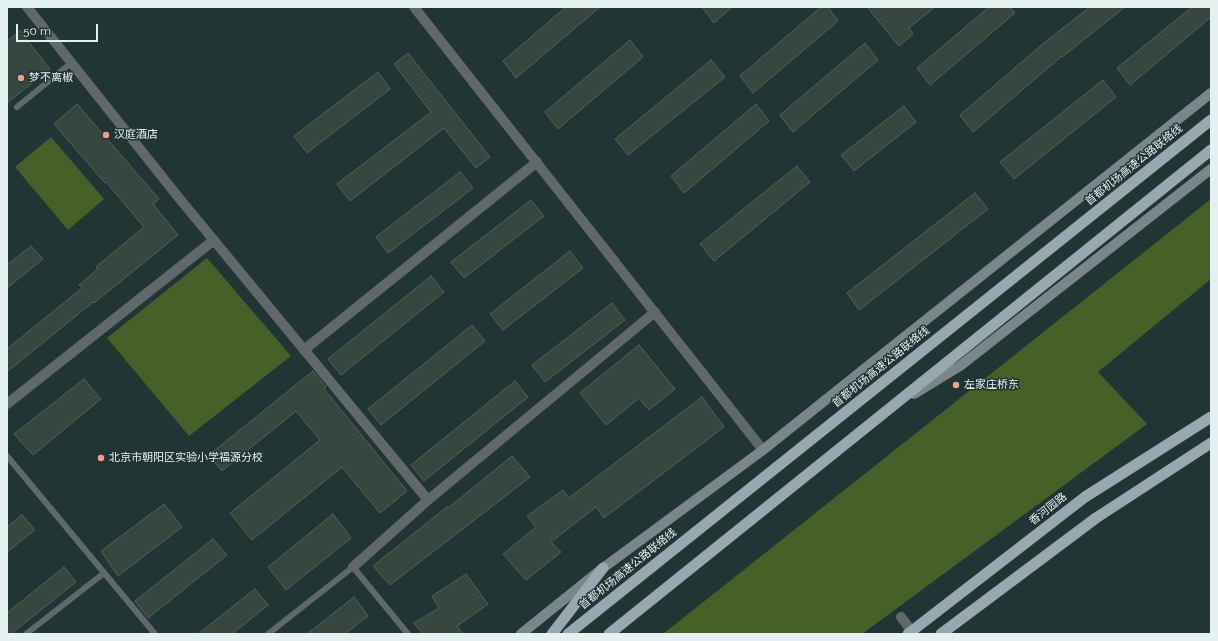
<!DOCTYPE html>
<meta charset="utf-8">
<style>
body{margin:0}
#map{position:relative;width:1218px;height:641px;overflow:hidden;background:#223535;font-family:Raleway,sans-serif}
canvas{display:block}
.frame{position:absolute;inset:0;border:8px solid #e5f0f0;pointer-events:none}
.scale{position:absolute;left:16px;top:24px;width:82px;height:18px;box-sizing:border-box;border:2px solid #e5f0f0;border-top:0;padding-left:5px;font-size:12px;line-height:14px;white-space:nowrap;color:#e5f0f0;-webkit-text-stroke:3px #223535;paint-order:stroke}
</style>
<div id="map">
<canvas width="1218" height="641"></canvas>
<div class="frame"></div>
<div class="scale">50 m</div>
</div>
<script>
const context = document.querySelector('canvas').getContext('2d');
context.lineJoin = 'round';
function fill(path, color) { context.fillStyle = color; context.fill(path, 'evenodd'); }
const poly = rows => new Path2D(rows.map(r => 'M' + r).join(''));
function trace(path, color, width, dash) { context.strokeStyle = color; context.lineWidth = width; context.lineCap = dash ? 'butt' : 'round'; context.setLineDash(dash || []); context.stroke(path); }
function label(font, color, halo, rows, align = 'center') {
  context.font = font + ' Raleway,"Noto Sans SC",sans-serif'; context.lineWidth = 3; context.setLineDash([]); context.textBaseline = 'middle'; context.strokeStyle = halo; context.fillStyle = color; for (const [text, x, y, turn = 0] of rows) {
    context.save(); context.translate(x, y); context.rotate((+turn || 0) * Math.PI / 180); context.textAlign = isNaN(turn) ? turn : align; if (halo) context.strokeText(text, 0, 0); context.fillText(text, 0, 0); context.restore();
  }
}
const green = poly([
 [51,137,104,199,68,230,15,167],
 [1211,199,1211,279,1098,372,1147,424,862,634,663,634],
 [207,258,291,356,189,436,107,338]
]);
const building = poly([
 [566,7,600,7,516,78,503,61,566,7],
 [702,7,732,7,714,23,702,7],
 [821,7,828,7,838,21,753,93,740,76,821,7],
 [867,7,935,7,909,28,913,34,899,46,867,7],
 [989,7,1010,7,1015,13,930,85,917,68,989,7],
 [1090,7,1125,7,1062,57,1062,56,973,132,960,115,1045,42,1090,7],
 [1192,7,1211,7,1211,17,1130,85,1117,68,1192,7],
 [20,31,50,69,7,103,7,41,20,31],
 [630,40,643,57,558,129,545,112,630,40],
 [865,43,878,60,793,132,780,115,865,43],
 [408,53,490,157,476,168,444,128,350,201,337,184,431,112,394,64,408,53],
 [711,60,725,77,628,155,615,139,711,60],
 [378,72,390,89,307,153,294,136,378,72],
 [1103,80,1116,97,1014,179,1000,162,1103,80],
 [77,104,159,199,153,204,178,235,94,303,93,302,7,372,7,349,82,288,79,285,98,269,96,267,144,227,106,182,105,183,54,124,77,104],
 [756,104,769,121,684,193,671,176,756,104],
 [904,106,916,122,854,171,841,155,904,106],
 [797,166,810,182,714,261,700,244,797,166],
 [460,172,473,188,388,253,376,237,460,172],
 [975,193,988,209,859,310,847,293,975,193],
 [531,200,544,216,464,278,451,262,531,200],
 [31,246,43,259,7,288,7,265,31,246],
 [570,251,583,268,503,330,490,314,570,251],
 [431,276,444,292,341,375,328,359,431,276],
 [612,303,625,320,545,382,532,365,612,303],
 [472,325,485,341,381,425,368,409,472,325],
 [639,345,675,389,649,410,639,398,606,425,580,393,639,345],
 [313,371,326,387,324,389,407,491,380,513,342,467,252,540,230,513,320,440,296,411,222,471,209,455,313,371],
 [84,379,101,399,33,455,14,434,84,379],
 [515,381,528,397,424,481,411,465,515,381],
 [702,397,724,427,604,518,596,507,551,542,561,552,526,580,503,554,536,527,527,516,563,490,569,498,702,397],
 [512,456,530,477,390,585,373,566,447,507,448,508,512,456],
 [164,504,182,527,118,576,101,551,164,504],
 [333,514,351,538,286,590,268,567,333,514],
 [22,515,35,530,7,552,7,527,22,515],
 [213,539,227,555,148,618,135,601,213,539],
 [64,567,76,582,11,634,7,634,7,613,64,567],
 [466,574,488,604,457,626,463,634,423,634,414,623,439,608,432,596,466,574],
 [255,589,268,605,232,634,198,634,255,589],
 [354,597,368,616,345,634,307,634,354,597]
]);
const service = poly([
 [17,107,71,63],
 [7,456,155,634],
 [26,634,104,573],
 [268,634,353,567,408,634]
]);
const minor = poly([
 [27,7,179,198,428,500],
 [304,350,537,162],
 [7,404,214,240],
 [353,567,428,500,655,312]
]);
const tertiary = poly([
 [414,7,763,450],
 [901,617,914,634]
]);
const secondary = poly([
 [914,394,960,366,1211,169],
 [521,634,603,568,763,450,863,370,1211,93]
]);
const trunk = poly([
 [552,634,603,568],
 [568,634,1211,120],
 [609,634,1211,150],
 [908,634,1085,497,1211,417],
 [941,634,1096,518,1211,443]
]);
const markers = [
 [21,78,4,"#f49d8c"],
 [106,135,4,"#f49d8c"],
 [956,385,4,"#f49d8c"],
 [101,458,4,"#f49d8c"]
];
const poiNames = [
 ["梦不离椒",29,78],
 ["汉庭酒店",114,135],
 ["左家庄桥东",964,385],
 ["北京市朝阳区实验小学福源分校",109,458]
];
const streetNames = [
 ["首都机场高速公路联络线",1134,165,-39],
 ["首都机场高速公路联络线",881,367,-39],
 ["香河园路",1048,509,-38],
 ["首都机场高速公路联络线",628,569,-39]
];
fill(green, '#456127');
fill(building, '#37473f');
trace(building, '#516259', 1);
trace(service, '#60686c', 6);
trace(minor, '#60686c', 10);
trace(tertiary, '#60686c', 10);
trace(secondary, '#7a868c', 10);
trace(trunk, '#97a8b0', 11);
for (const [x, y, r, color] of markers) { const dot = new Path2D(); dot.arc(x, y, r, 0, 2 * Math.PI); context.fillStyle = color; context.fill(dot); trace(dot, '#223535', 1.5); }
label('11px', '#e5f0f0', '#223535', poiNames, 'left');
label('11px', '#e5f0f0', '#223535', streetNames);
</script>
